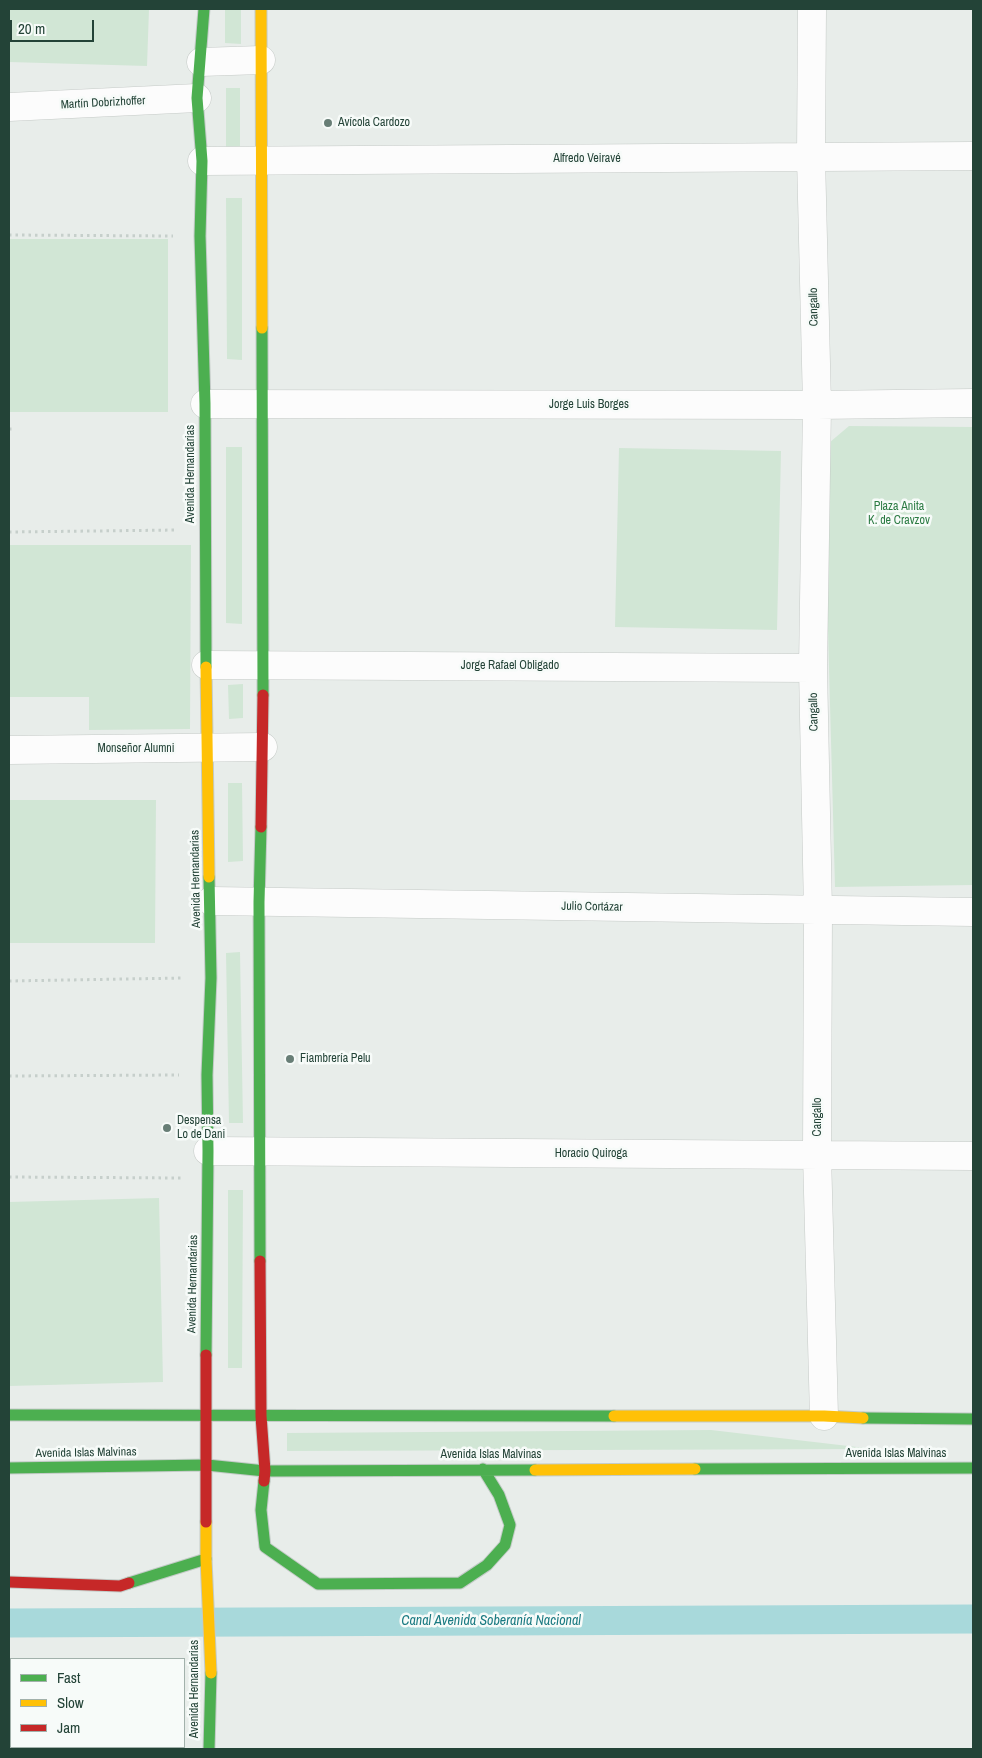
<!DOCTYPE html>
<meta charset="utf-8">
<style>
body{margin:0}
#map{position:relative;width:982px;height:1758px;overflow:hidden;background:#e8edea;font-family:"Archivo Narrow",sans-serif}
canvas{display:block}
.frame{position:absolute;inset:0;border:10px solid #234337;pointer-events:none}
.legend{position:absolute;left:10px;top:1658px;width:175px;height:90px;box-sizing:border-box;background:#f7fbf9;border:1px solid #a2b1ab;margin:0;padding:6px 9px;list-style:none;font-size:15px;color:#234337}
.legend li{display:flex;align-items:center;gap:10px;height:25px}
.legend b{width:25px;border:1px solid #a2b1ab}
.scale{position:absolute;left:10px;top:20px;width:84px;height:22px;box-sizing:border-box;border:2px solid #234337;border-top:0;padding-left:6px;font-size:15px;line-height:18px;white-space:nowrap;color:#234337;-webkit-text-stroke:4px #f7fbf9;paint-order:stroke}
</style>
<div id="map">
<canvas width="982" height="1758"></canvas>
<div class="frame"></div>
<ul class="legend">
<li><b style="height:6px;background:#4caf50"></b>Fast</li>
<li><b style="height:6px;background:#ffc107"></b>Slow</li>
<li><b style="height:6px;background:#c62828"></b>Jam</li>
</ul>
<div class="scale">20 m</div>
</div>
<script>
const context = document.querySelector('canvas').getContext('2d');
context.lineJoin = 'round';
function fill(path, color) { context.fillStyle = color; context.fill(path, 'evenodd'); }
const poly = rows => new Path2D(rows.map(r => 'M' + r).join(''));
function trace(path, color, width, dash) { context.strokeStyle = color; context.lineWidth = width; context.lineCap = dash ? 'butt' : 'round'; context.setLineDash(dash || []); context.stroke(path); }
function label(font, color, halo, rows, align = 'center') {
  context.font = font + ' "Archivo Narrow",sans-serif'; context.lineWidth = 5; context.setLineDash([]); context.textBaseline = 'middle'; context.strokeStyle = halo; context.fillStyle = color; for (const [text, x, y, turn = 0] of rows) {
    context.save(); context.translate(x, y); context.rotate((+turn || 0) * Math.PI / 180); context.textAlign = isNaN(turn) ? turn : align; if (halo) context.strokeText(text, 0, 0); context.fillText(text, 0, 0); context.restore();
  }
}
const green = poly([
 [9,9,149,9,147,66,9,62],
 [225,9,241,9,241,44,225,43],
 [226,88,240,88,240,153,226,153],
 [226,198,242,198,242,360,227,359],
 [9,239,168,239,168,412,9,412],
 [849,426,973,427,973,885,835,887,823,448],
 [226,447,242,447,242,624,226,623],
 [619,448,781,451,777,630,615,627],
 [9,545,191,545,190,729,89,730,89,697,9,697],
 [243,684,243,718,229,719,228,685],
 [228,783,242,783,243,861,228,862],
 [9,800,156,800,155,943,9,943],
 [240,952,243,1123,229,1123,226,953],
 [228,1190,243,1190,242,1368,228,1368],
 [159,1198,163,1382,9,1386,9,1202],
 [711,1430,874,1449,287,1451,287,1433]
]);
const canal = poly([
 [9,1623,973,1619]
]);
const path = poly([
 [9,235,173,236],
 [9,429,15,429],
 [9,532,178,530],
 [9,981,183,978],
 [9,1076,179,1075],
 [9,1177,181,1178]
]);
const street = poly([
 [812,9,811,157,817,405,813,668,818,911,817,1155,824,1416],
 [201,62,261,60],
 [9,107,197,98],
 [202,161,973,156],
 [205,404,817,405,973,403],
 [206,665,813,668],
 [9,750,263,747],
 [211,901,973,912],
 [208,1151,973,1156]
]);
const fast = poly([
 [204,9,197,98,202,161,200,236,205,404,206,667],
 [262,328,263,695],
 [260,1261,259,902,261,827],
 [206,1355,208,1151,207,1075,211,978,209,877],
 [9,1415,614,1416],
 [863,1418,973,1419],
 [9,1468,207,1465,265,1471,535,1470],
 [695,1469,973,1468],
 [264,1481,261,1510,265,1547,318,1584,460,1583,487,1565,505,1545,510,1525,499,1495,483,1469],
 [129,1583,206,1559],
 [209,1749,211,1673]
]);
const slow = poly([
 [261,9,262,328],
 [206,667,209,877],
 [614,1416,824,1416,863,1418],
 [535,1470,695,1469],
 [206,1522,206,1559,211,1673]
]);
const jam = poly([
 [261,827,263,695],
 [260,1261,261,1416,265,1471,264,1481],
 [206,1355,206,1522],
 [9,1582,120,1586,129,1583]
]);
const markers = [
 [328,123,5,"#687e76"],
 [290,1059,5,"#687e76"],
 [167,1128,5,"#687e76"]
];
const streetNames = [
 ["Martín Dobrizhoffer",103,103,-3],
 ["Alfredo Veiravé",587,159],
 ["Cangallo",814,307,-91],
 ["Jorge Luis Borges",589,405],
 ["Avenida Hernandarias",191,474,-90],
 ["Jorge Rafael Obligado",510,666],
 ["Cangallo",814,712,-91],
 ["Monseñor Alumni",136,749],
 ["Avenida Hernandarias",196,879,-91],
 ["Julio Cortázar",592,907,1],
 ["Cangallo",818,1117,-90],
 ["Horacio Quiroga",591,1154],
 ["Avenida Hernandarias",193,1284,-89],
 ["Avenida Islas Malvinas",86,1453,-1],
 ["Avenida Islas Malvinas",896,1454],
 ["Avenida Islas Malvinas",491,1455],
 ["Avenida Hernandarias",195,1689,-90]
];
const poiNames = [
 ["Avícola Cardozo",338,123],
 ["Fiambrería Pelu",300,1059],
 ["Despensa",177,1121],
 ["Lo de Dani",177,1135]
];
const parkNames = [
 ["Plaza Anita",899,507],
 ["K. de Cravzov",899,521]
];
const waterNames = [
 ["Canal Avenida Soberanía Nacional",491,1621]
];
fill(green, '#d1e6d5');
trace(canal, '#a8d9db', 29);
trace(street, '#c5cac7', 29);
trace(fast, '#c3cbc7', 13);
trace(slow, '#c3cbc7', 13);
trace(jam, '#c3cbc7', 13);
trace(path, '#c6cfcb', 3, [2.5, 4]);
trace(street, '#fcfcfc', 28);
trace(fast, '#4caf50', 11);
trace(slow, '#ffc107', 11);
trace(jam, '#c62828', 11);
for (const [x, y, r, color] of markers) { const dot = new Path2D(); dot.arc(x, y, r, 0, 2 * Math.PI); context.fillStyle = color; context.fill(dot); trace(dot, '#f7fbf9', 2); }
label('12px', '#234337', '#f7fbf9', streetNames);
label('12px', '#234337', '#f7fbf9', poiNames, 'left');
label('12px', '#2b7b43', '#f7fbf9', parkNames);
label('italic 14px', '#1a7a82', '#f7fbf9', waterNames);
</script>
